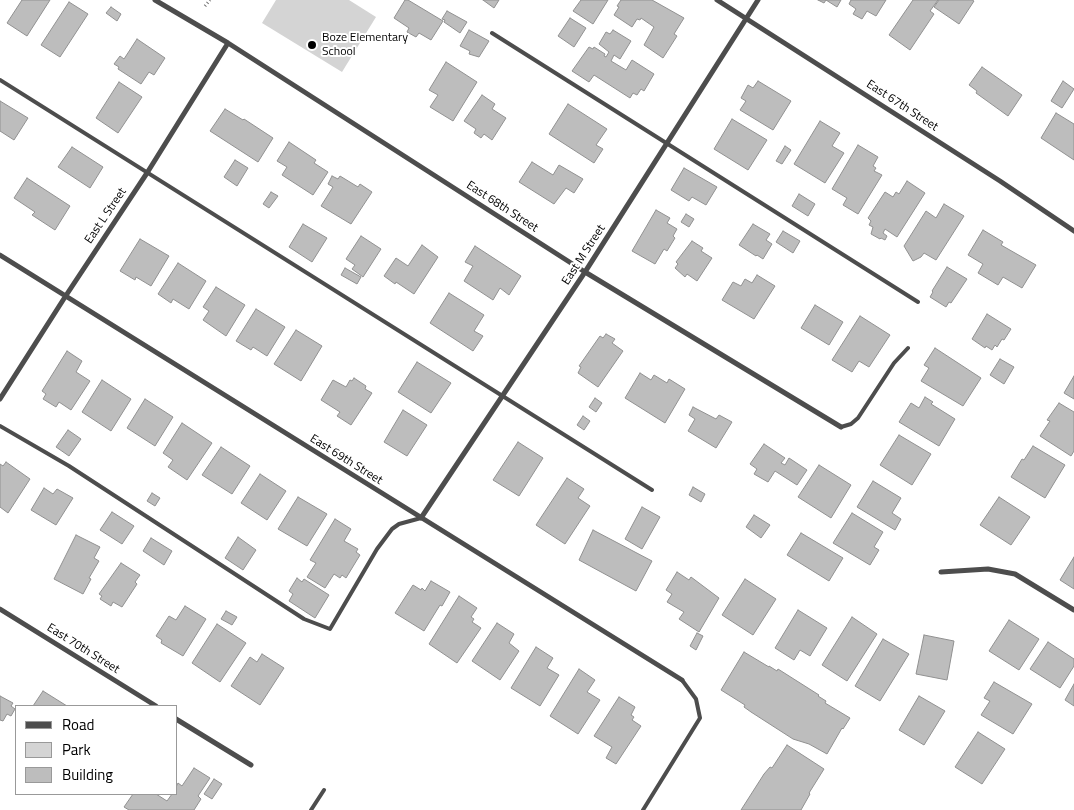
<!DOCTYPE html>
<style>
body{margin:0}
#map{position:relative;width:1074px;height:810px;overflow:hidden;background:#fff;font-family:"Titillium Web",sans-serif}
canvas{display:block}
.legend{position:absolute;left:15px;top:705px;width:162px;height:90px;box-sizing:border-box;background:#fff;border:1px solid #999;margin:0;padding:6px 9px;list-style:none;font-size:15px;color:#000}
.legend li{display:flex;align-items:center;gap:10px;height:25px}
.legend b{width:25px;border:1px solid #999}
</style>
<div id="map">
<canvas width="1074" height="810"></canvas>
<ul class="legend">
<li><b style="height:6px;background:#4d4d4d"></b>Road</li>
<li><b style="height:14px;background:#d4d4d4"></b>Park</li>
<li><b style="height:14px;background:#bdbdbd"></b>Building</li>
</ul>
</div>
<script>
const context = document.querySelector('canvas').getContext('2d');
context.lineJoin = 'round';
function fill(path, color) { context.fillStyle = color; context.fill(path, 'evenodd'); }
const poly = rows => new Path2D(rows.map(r => 'M' + r).join(''));
function trace(path, color, width, dash) { context.strokeStyle = color; context.lineWidth = width; context.lineCap = dash ? 'butt' : 'round'; context.setLineDash(dash || []); context.stroke(path); }
function label(font, color, halo, rows, align = 'center') {
  context.font = font + ' "Titillium Web",sans-serif'; context.lineWidth = 4; context.setLineDash([]); context.textBaseline = 'middle'; context.strokeStyle = halo; context.fillStyle = color; for (const [text, x, y, turn = 0] of rows) {
    context.save(); context.translate(x, y); context.rotate((+turn || 0) * Math.PI / 180); context.textAlign = isNaN(turn) ? turn : align; if (halo) context.strokeText(text, 0, 0); context.fillText(text, 0, 0); context.restore();
  }
}
const green = poly([
 [276,0,349,0,376,17,342,72,262,23]
]);
const building = poly([
 [22,0,50,0,27,36,7,23,22,0],
 [405,0,408,0,443,21,431,40,419,33,416,37,407,32,409,28,394,18,405,0],
 [483,0,499,0,494,8,483,0],
 [581,0,608,0,593,24,573,11,581,0],
 [621,0,652,0,684,18,674,34,677,36,663,58,644,45,654,27,641,18,640,20,637,19,632,27,614,15,619,7,617,6,621,0],
 [818,0,841,0,837,7,826,0,824,3,818,0],
 [851,0,886,0,876,16,867,11,862,19,853,14,856,9,849,4,851,0],
 [913,0,938,0,930,11,934,14,910,50,889,35,913,0],
 [939,0,972,0,974,1,959,24,934,7,939,0],
 [69,2,88,14,60,57,41,45,69,2],
 [111,7,121,14,117,21,106,13,111,7],
 [447,11,467,22,460,33,444,22,445,20,442,19,447,11],
 [570,18,586,28,574,47,558,36,570,18],
 [469,30,489,41,479,57,469,54,470,51,460,46,469,30],
 [613,30,631,41,620,59,614,55,611,61,626,70,632,60,654,74,644,91,641,89,637,95,633,93,630,98,594,75,589,82,572,71,589,47,593,49,594,47,605,54,604,56,606,57,609,52,599,44,606,32,610,34,613,30],
 [137,39,165,58,154,75,149,72,141,84,118,69,119,67,114,64,120,56,124,59,137,39],
 [446,62,477,82,453,121,430,107,438,95,429,90,446,62],
 [982,67,1022,95,1008,116,976,93,977,91,969,85,982,67],
 [758,81,791,101,773,130,740,110,746,101,741,98,748,85,753,88,758,81],
 [1063,81,1074,89,1062,108,1051,101,1063,81],
 [119,82,142,97,118,133,96,118,119,82],
 [482,95,495,104,492,109,506,118,492,140,484,134,481,138,474,133,476,129,464,121,482,95],
 [0,101,28,118,14,140,0,131,0,101],
 [568,104,607,129,596,145,603,149,594,163,549,134,568,104],
 [225,109,243,120,244,119,273,138,258,162,210,131,225,109],
 [1056,113,1074,124,1074,160,1041,138,1056,113],
 [732,119,767,140,748,170,714,149,732,119],
 [820,121,840,133,832,146,844,153,825,183,794,164,820,121],
 [289,142,316,160,314,163,328,172,313,195,282,175,287,167,277,161,289,142],
 [858,145,878,157,873,166,876,168,874,171,882,175,858,214,843,205,847,198,832,189,858,145],
 [785,146,791,150,782,164,776,161,785,146],
 [72,147,103,167,90,188,58,167,72,147],
 [235,160,248,168,237,186,224,177,235,160],
 [532,162,553,175,559,165,583,179,574,193,566,188,554,204,519,182,532,162],
 [684,168,717,187,706,205,692,197,689,201,671,190,684,168],
 [332,176,338,179,340,176,358,187,360,184,372,192,351,224,321,206,333,187,328,184,332,176],
 [27,178,70,206,55,230,32,215,35,212,14,198,27,178],
 [907,181,925,193,897,237,885,229,883,233,887,236,885,240,881,238,880,239,871,234,873,227,869,225,871,221,868,218,885,192,893,197,896,192,899,194,907,181],
 [271,192,278,196,269,208,263,204,271,192],
 [799,194,815,204,808,216,792,206,799,194],
 [944,204,964,216,936,260,924,253,921,257,913,261,904,246,926,211,936,218,944,204],
 [656,210,670,218,667,223,677,229,673,236,675,238,667,251,664,249,655,264,632,251,656,210],
 [686,214,694,219,689,227,681,222,686,214],
 [303,224,327,238,312,262,289,247,303,224],
 [753,224,770,234,766,240,772,244,763,259,757,255,756,256,739,245,753,224],
 [983,230,1003,242,1001,245,1036,265,1022,288,1003,277,998,285,978,273,983,264,968,255,983,230],
 [783,231,800,241,793,253,776,242,783,231],
 [361,236,381,249,363,277,352,269,355,265,346,259,361,236],
 [140,239,169,256,151,286,136,277,135,280,120,271,140,239],
 [692,241,703,248,701,251,712,258,697,281,687,274,685,277,675,268,678,264,676,262,692,241],
 [422,245,438,257,414,294,396,282,395,284,384,276,396,258,408,266,422,245],
 [475,246,521,276,509,295,500,288,493,300,464,281,473,266,465,262,475,246],
 [178,263,206,281,189,309,173,299,171,303,158,294,178,263],
 [947,267,967,279,951,303,949,302,946,307,930,297,933,292,932,291,947,267],
 [345,268,361,277,357,284,341,275,345,268],
 [757,275,775,286,754,319,722,300,733,282,741,286,745,279,752,283,757,275],
 [216,287,245,305,226,336,203,320,209,311,203,307,216,287],
 [449,293,484,315,474,331,483,336,473,351,430,323,449,293],
 [815,305,843,322,829,345,801,328,815,305],
 [256,309,285,327,267,356,253,347,251,350,236,341,256,309],
 [987,314,1011,329,1004,340,1002,339,997,347,995,345,992,350,986,346,985,348,972,339,987,314],
 [860,316,890,335,869,367,859,361,852,372,832,360,860,316],
 [296,330,322,346,301,381,274,364,296,330],
 [606,334,615,339,612,343,623,351,598,387,578,373,581,367,579,366,600,336,603,338,606,334],
 [935,348,981,378,963,406,921,381,929,368,924,365,935,348],
 [67,351,82,361,76,372,90,381,71,410,59,402,56,407,43,399,46,394,42,391,67,351],
 [1000,359,1014,367,1004,384,990,375,1000,359],
 [417,362,451,383,431,413,398,392,417,362],
 [640,373,651,380,654,375,667,383,669,379,685,389,665,423,625,398,640,373],
 [1074,376,1074,399,1064,393,1074,376],
 [354,378,366,386,365,389,372,393,351,425,337,416,340,412,321,400,333,380,346,387,350,380,352,381,354,378],
 [102,380,131,399,111,431,82,412,102,380],
 [925,397,933,402,931,404,955,419,939,446,899,422,911,403,919,408,925,397],
 [595,398,602,403,596,412,589,407,595,398],
 [145,399,173,417,155,446,127,428,145,399],
 [1059,403,1074,412,1074,451,1071,456,1040,436,1050,421,1047,420,1059,403],
 [693,407,716,419,719,415,732,422,716,448,688,431,695,419,689,415,693,407],
 [403,410,427,425,407,456,384,442,403,410],
 [583,416,590,421,584,430,577,425,583,416],
 [182,423,212,443,187,480,168,467,173,460,163,453,182,423],
 [68,430,81,439,69,456,56,447,68,430],
 [899,435,931,454,912,485,880,465,899,435],
 [518,442,543,458,519,496,493,480,518,442],
 [764,444,785,458,781,463,785,465,789,458,807,470,797,485,775,471,768,482,754,474,757,469,750,464,764,444],
 [1033,446,1065,465,1045,498,1011,477,1022,459,1024,460,1033,446],
 [221,447,250,466,232,494,202,475,221,447],
 [6,462,30,479,8,513,0,507,0,464,3,466,6,462],
 [819,465,851,485,831,518,798,497,819,465],
 [260,474,286,491,267,520,241,503,260,474],
 [567,478,584,489,578,498,590,506,565,544,536,525,567,478],
 [873,481,901,498,892,513,901,519,895,530,857,507,873,481],
 [693,487,705,494,701,502,689,495,693,487],
 [44,488,53,494,57,489,73,498,56,525,31,510,44,488],
 [152,493,160,498,155,506,147,501,152,493],
 [298,497,327,514,307,546,278,529,298,497],
 [999,497,1030,517,1011,545,980,525,999,497],
 [642,507,660,517,642,549,625,539,642,507],
 [112,512,134,526,122,544,100,530,112,512],
 [852,513,883,532,874,547,879,550,870,565,833,543,852,513],
 [754,515,770,525,761,538,746,527,754,515],
 [335,519,351,529,344,541,358,549,356,552,360,555,346,578,342,575,340,578,334,574,325,588,307,577,316,563,310,560,335,519],
 [593,530,652,561,636,591,579,560,593,530],
 [801,533,843,558,829,581,787,555,801,533],
 [76,535,100,547,94,558,99,561,89,578,91,579,83,594,54,579,76,535],
 [238,537,256,550,243,570,225,558,238,537],
 [151,538,172,551,164,565,143,551,151,538],
 [1074,557,1074,589,1060,580,1074,557],
 [121,563,140,575,135,582,137,584,122,607,113,602,111,606,100,599,102,596,99,594,121,563],
 [677,572,689,580,691,577,719,598,699,632,679,619,684,612,667,602,672,594,666,590,677,572],
 [297,578,302,582,304,579,329,595,315,618,289,601,293,594,289,591,297,578],
 [745,579,776,599,753,635,722,615,745,579],
 [431,581,450,592,442,606,440,605,424,631,395,613,413,585,421,590,422,588,425,591,431,581],
 [459,596,477,608,471,617,474,619,472,622,481,628,457,663,429,644,459,596],
 [185,606,206,619,183,656,161,643,162,640,156,636,169,616,176,620,185,606],
 [798,610,827,628,810,656,800,650,794,660,775,648,798,610],
 [226,611,237,617,232,625,221,619,226,611],
 [852,617,877,634,847,681,822,665,852,617],
 [1009,620,1039,639,1019,670,989,651,1009,620],
 [497,623,514,634,509,643,519,651,500,680,472,661,497,623],
 [217,624,246,643,220,682,192,663,217,624],
 [697,633,703,636,696,650,690,646,697,633],
 [924,635,954,641,947,680,916,674,924,635],
 [883,639,909,654,880,701,855,686,883,639],
 [1048,642,1074,659,1074,666,1060,688,1030,669,1048,642],
 [536,647,553,658,547,668,559,675,540,706,511,688,536,647],
 [744,652,769,667,769,666,777,671,778,669,819,695,818,696,826,701,825,703,850,718,843,729,842,728,827,754,809,744,793,739,751,712,744,707,745,705,721,690,744,652],
 [262,654,284,668,260,705,231,686,250,657,257,662,262,654],
 [579,669,595,680,587,692,600,700,578,734,550,716,579,669],
 [994,682,1032,704,1013,734,981,715,990,701,984,698,994,682],
 [1074,684,1074,706,1065,700,1074,684],
 [43,691,67,706,33,706,43,691],
 [0,696,13,703,11,706,15,709,11,716,7,714,3,721,0,720,0,696],
 [919,696,945,711,924,745,899,730,919,696],
 [619,697,635,707,631,715,634,717,632,720,641,726,616,764,606,758,612,747,594,736,619,697],
 [978,732,1005,749,982,784,955,767,978,732],
 [787,745,824,769,809,793,810,794,801,810,741,810,764,774,770,767,772,768,787,745],
 [194,768,210,778,198,796,201,799,194,810,129,810,124,807,133,794,156,794,167,801,172,794,176,794,176,787,178,783,182,786,194,768],
 [214,779,222,784,212,799,204,794,214,779]
]);
const path = poly([
 [205,6,210,0]
]);
const lane = poly([
 [492,33,918,302],
 [0,80,652,490],
 [0,426,69,466,304,619,330,629,377,549,392,529,399,524,421,518],
 [841,427,851,424,858,418,894,363,908,348],
 [311,810,324,790],
 [643,810,700,718,696,699,682,680]
]);
const street = poly([
 [155,0,228,43,585,272,841,427],
 [717,0,1000,181,1074,231],
 [0,255,682,680],
 [0,399,65,297,147,173,228,43],
 [421,518,585,272,758,0],
 [941,572,988,569,1015,574,1074,610],
 [0,609,156,706],
 [176,719,251,765]
]);
const markers = [
 [312,45,5,"#000"]
];
const poiNames = [
 ["Boze Elementary",322,38],
 ["School",322,52]
];
const streetNames = [
 ["East 67th Street",902,106,33],
 ["East 68th Street",502,207,33],
 ["East L Street",106,216,-56],
 ["East M Street",584,255,-57],
 ["East 69th Street",346,460,32],
 ["East 70th Street",83,649,32]
];
fill(green, '#d4d4d4');
fill(building, '#bdbdbd');
trace(building, '#919191', 1);
trace(path, '#6f6f6f', 3, [1, 2.5]);
trace(lane, '#4d4d4d', 4);
trace(street, '#4d4d4d', 5);
for (const [x, y, r, color] of markers) { const dot = new Path2D(); dot.arc(x, y, r, 0, 2 * Math.PI); context.fillStyle = color; context.fill(dot); trace(dot, '#fff', 2); }
label('12px', '#000', '#fff', poiNames, 'left');
label('12px', '#000', '#fff', streetNames);
</script>
